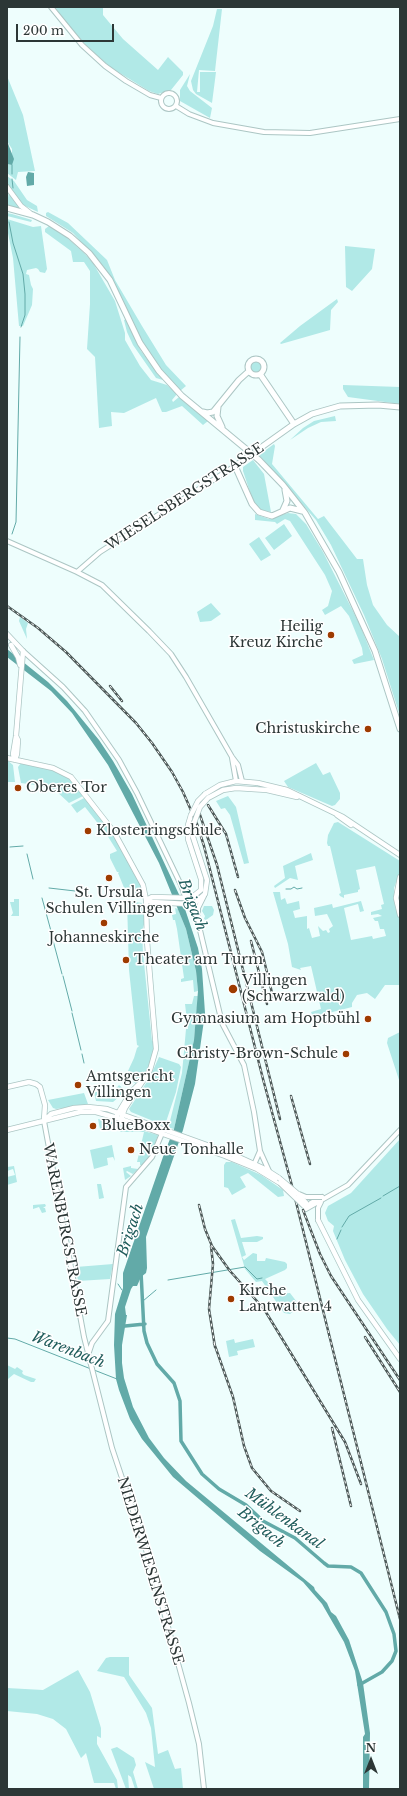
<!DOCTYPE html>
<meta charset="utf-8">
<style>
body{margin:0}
#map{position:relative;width:407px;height:1796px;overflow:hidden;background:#eefefd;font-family:"Libre Baskerville",serif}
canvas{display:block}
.frame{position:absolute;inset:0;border:8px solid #2c3736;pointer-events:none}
.north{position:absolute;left:351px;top:1740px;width:40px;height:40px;-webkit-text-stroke:3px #fff;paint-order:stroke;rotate:0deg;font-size:11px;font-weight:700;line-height:16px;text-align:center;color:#2c3736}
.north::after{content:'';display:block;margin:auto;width:14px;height:18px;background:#2c3736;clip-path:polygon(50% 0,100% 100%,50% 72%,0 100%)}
.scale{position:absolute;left:16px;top:24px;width:98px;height:18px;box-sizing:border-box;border:2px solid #2c3736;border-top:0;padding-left:5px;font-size:12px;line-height:14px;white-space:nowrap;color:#2c3736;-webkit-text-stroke:3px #fff;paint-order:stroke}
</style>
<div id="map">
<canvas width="407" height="1796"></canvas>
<div class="frame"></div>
<div class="north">N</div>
<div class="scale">200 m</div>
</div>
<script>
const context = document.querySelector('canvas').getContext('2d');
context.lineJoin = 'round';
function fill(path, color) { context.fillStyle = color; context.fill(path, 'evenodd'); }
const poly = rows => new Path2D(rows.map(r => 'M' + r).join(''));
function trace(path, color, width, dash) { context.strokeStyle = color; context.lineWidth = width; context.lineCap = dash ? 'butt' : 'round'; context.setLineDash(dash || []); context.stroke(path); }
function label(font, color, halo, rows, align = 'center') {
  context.font = font + ' "Libre Baskerville",serif'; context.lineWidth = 3; context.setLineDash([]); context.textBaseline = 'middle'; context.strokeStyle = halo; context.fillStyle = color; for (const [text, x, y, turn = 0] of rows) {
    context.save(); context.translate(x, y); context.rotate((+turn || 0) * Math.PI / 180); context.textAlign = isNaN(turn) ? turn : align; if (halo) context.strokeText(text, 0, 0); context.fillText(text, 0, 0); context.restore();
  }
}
const green = poly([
 [55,7,103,7,103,15,123,39,158,70,168,57,183,72,183,75,171,90,158,94,149,91,110,67,87,46,68,26],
 [217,9,222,9,215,71,199,70,197,92,200,92,200,72,216,72,212,103,196,94,193,90,191,81,213,26],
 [190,74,187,86,190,91,212,108,210,118,180,101,180,90],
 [7,76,23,115,35,171,18,172,16,180,7,173,7,164,12,165,12,149,7,141],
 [7,176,14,181,27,200,37,206,38,212,23,205,7,183],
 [9,190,23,209,7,206],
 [48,212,68,223,107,260,115,280,142,326,166,365,186,386,180,391,158,367,141,341,114,284,103,266,73,233,46,216,46,213],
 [7,213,12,214,32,220,31,222,7,216],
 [7,219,33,227,41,226,47,269,45,273,40,272,38,269,36,268,27,270,26,274,29,275,31,285,33,289,32,305,23,326,19,326,13,258,7,228],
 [49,226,63,234,85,254,93,263,115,301,125,333,125,340,140,366,151,380,167,385,177,394,172,400,173,402,179,397,208,421,203,425,182,406,166,412,162,412,156,398,124,413,111,412,112,426,99,428,95,357,87,349,90,304,90,271,84,262,73,262,71,251,45,232,45,229],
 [345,246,375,249,372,269,352,291,346,287],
 [337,299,338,302,331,310,330,330,281,344,280,343,300,326],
 [126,319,141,351,163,380,156,378,133,345,127,332,124,320],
 '250.5 367a5.5 5.5 0 1 1 11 0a5.5 5.5 0 1 1-11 0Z',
 [343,385,400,387,400,404,348,397,343,389],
 [335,416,336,421,321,422,308,428,290,440,303,428,314,421],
 [274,444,275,446,272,464,318,519,324,516,357,559,363,559,367,585,373,605,387,625,400,637,400,716,382,659,364,615,331,545,316,520,259,455],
 [253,460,264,474,271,512,262,511,257,508,253,501,243,471,243,467],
 [288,513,296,514,306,524,323,552,360,625,374,660,354,664,352,660,363,655,362,648,349,616,341,606,325,615,322,610,328,606,332,591,325,575,290,521,285,519,277,524,275,522,255,520,255,514,269,519],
 [284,524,292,536,274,550,265,538],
 [259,537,271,555,261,561,249,544],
 [211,603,221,614,211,621,200,622,197,612],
 [20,617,28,623,26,629,27,639,19,621],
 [7,760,13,765,15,782,7,782],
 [21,763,50,768,69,778,83,796,69,803,55,790,36,785,21,783,18,767],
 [316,763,323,775,330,772,340,793,340,799,335,805,332,806,288,787,284,781],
 [228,796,236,807,249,863,244,864,230,815,225,808,221,809,216,801],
 [86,797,112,833,138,878,144,895,142,897,126,896,128,895,128,890,125,890,118,873,119,872,117,872,110,858,110,854,117,851,107,835,85,807,77,813,71,805],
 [338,822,400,861,400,871,394,888,394,898,395,907,400,921,400,985,385,985,375,999,367,993,357,995,352,1003,352,1007,313,1017,311,1012,321,1009,311,966,300,968,301,970,292,967,288,944,273,892,280,892,281,900,285,898,287,904,299,901,300,909,293,911,295,918,307,916,307,929,309,928,312,938,320,936,318,926,323,931,326,930,328,933,330,932,329,929,333,926,327,914,315,916,314,908,332,904,333,908,361,901,364,911,360,912,358,904,344,908,351,940,372,936,373,939,386,936,384,929,380,929,378,921,375,921,373,918,382,916,378,914,371,915,371,912,382,909,381,905,384,904,375,866,356,870,360,889,358,890,358,892,344,895,344,898,340,896,339,894,341,893,330,846,328,846,327,843,328,835,334,823],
 [311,853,313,860,295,866,298,880,290,878,275,888,274,886,285,878,283,866],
 [14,899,19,899,19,916,11,916,13,913,10,902,14,902],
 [127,901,142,903,142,905,145,905,145,921,142,931,143,953,152,1041,155,1042,152,1059,143,1078,137,1085,131,1080,133,1076,130,1071,128,1071,134,1058,137,1048,139,1046,137,1045,129,970],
 [204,906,212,906,214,910,213,915,206,920,204,919,205,916,202,911],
 [175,908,178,909,186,929,196,971,198,991,194,992,193,980,181,982,181,979,184,978,177,929,175,920,173,920,172,915,176,914],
 [194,996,198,996,194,1040,174,1129,170,1128,169,1125,182,1073,186,1029,188,1029,185,1004,192,1004],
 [400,1032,400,1083,387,1043,388,1038],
 [159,1057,179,1064,181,1067,176,1092,166,1122,163,1125,131,1112,129,1109,150,1077],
 [119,1085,126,1091,113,1102,96,1101,94,1092,97,1092,98,1097,110,1096],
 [84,1093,88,1104,86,1105,56,1109,53,1108,48,1100],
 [98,1119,113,1122,114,1126,100,1129],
 [118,1124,158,1135,151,1154,142,1165,140,1165,140,1162,137,1162,144,1132,120,1132],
 [400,1139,400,1345,387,1329,363,1294,345,1260,333,1231,334,1226,328,1221,325,1213,328,1206,351,1193],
 [112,1145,115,1161,113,1157,107,1158,108,1165,94,1169,90,1150],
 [226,1162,232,1162,261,1175,283,1190,284,1196,278,1197,248,1173,240,1177,246,1187,232,1195,228,1188,224,1187,224,1165],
 [14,1166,17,1182,7,1185,7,1177,15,1175,13,1169,7,1171,7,1167],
 [131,1166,131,1168,138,1169,133,1174,127,1171,126,1172,131,1176,125,1180,123,1168],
 [97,1184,101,1184,104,1198,99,1199],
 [45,1204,46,1206,43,1208,45,1208,46,1212,42,1213,39,1207,33,1209,33,1205],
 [235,1219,241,1238,257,1236,263,1237,263,1239,257,1242,242,1242,246,1255,242,1257,244,1260,253,1253,257,1254,257,1261,265,1261,266,1258,285,1262,287,1264,287,1268,285,1270,265,1279,279,1294,290,1293,300,1306,290,1314,284,1313,262,1281,256,1282,245,1269,231,1220],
 [113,1264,110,1279,78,1281,76,1267],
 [234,1339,235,1343,253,1339,255,1347,237,1351,238,1355,229,1357,226,1341],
 [7,1365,15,1369,17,1367,23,1371,22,1373,24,1375,36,1379,34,1382,31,1382,14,1374,8,1379],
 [110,1657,129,1657,129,1675,152,1708,158,1754,168,1750,175,1769,181,1768,183,1789,154,1789,145,1762,155,1767,151,1728,146,1713,124,1677,97,1671,106,1658],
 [78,1670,90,1692,101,1728,101,1738,97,1736,97,1744,117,1780,118,1789,116,1789,114,1783,94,1783,86,1753,81,1758,66,1729,53,1719,37,1714,7,1711,7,1688,43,1690],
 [117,1747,134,1758,136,1765,133,1772,138,1789,135,1789,131,1777,128,1775,129,1789,126,1789,111,1749]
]);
const water = poly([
 [7,141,14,159,12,165,7,164],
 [28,172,34,173,34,185,27,186,26,177],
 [7,649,48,682,67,701,99,740,113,761,132,794,183,903,198,948,202,969,205,1013,195,1084,183,1130,146,1237,147,1268,146,1273,141,1277,137,1286,133,1286,131,1289,125,1307,126,1315,127,1315,122,1345,122,1363,124,1378,133,1407,149,1438,164,1458,186,1481,314,1587,315,1590,327,1603,331,1612,336,1616,349,1640,363,1683,370,1733,369,1789,363,1789,363,1737,365,1734,355,1671,344,1642,322,1604,303,1582,260,1551,173,1477,142,1439,130,1419,119,1390,116,1379,114,1345,115,1314,123,1288,123,1273,164,1154,174,1129,194,1040,198,991,196,971,186,929,159,863,108,765,72,713,51,691,7,657]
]);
const stream = poly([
 [12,165,12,174],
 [12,179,13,188],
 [9,222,13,243,23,274,25,294,25,315,21,327],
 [12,534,16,522,20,337],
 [10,847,23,846],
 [27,854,33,879],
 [49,888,75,891],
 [286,889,291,889,294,887,297,889,302,888],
 [42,898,51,931],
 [51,933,62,974],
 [63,976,72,1011],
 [72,1013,81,1050],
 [82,1054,84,1063],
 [383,1196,400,1186],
 [342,1227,349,1216,381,1198],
 [337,1239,341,1230],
 [168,1280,245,1267,257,1279,262,1278],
 [118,1284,122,1290],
 [143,1301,156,1290],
 [7,1338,15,1339,91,1369],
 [94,1370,117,1379]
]);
const canal = poly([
 [141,1272,144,1331,147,1343,157,1364,174,1383,180,1401,181,1441,202,1474,219,1489,246,1505,263,1521,295,1538,324,1563,328,1566,351,1567,361,1573,386,1612,394,1634,396,1651,392,1661,382,1672,359,1685],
 [125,1326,145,1324]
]);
const tertiary = poly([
 [51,7,82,45,105,66,126,81,150,95,161,98],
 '161 101a8 8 0 1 1 16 0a8 8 0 1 1-16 0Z',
 [176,106,189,114,213,123,264,132,310,133,400,119],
 [7,541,77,572,102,585,149,631,171,654,186,677,232,757,238,765,242,781],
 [77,572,100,552,235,466],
 [23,651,63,687,85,711,119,760,137,793,181,885,186,899,197,921],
 [232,758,236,781],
 [183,887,195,909,222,1023,244,1065,254,1112,260,1151,269,1171],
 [198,914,198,908,204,896],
 [44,1121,84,1337,112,1448,151,1565,189,1703,199,1744,204,1789],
 [253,1167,260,1151],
 [305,1206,322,1197],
 [306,1209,348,1185,400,1130],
 [318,1220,318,1208,321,1202],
 [89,1352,92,1343,108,1321,126,1187,152,1157,163,1131]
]);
const secondary = poly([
 [7,187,21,206,30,213],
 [7,634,23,651],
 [11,645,18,657,20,665],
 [7,758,53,768,71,777,114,832,143,885,146,900,147,941,156,1049,150,1070,125,1108,121,1119],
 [15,760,13,754,16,736,23,651],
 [15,760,17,754,18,740,16,736],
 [205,794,220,785,236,781,258,783,287,790,343,817,400,855],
 [208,798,223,790,236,788,267,790,297,797],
 [337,815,351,825],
 [400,877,396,898,400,915],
 [146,900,152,902,188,904,196,902,205,894,207,880,193,837,194,823],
 [146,900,152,897,191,898,201,890,201,879,188,839,188,825,191,815],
 [7,1087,29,1082,36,1084,40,1087,45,1105,44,1120],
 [117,1115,131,1092,139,1084],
 [44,1121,51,1114,74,1108,88,1107,107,1109,232,1154,265,1169,279,1178],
 [7,1130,80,1112,96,1112,121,1119,225,1156,257,1169,280,1183],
 [318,1220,358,1300,400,1359]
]);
const primary = poly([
 [7,208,33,215,48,222,70,236,89,253,110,280,140,343,159,371,182,396,246,449],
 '248 367a8 8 0 1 1 16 0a8 8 0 1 1-16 0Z',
 [260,374,294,424],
 [218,407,217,416,222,427],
 [203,412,207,413,213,412,239,380,249,371],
 [259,460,283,485,305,513,339,572,375,651,400,729],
 [283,510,287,501,285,490],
 [302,511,290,508,272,516,259,512,252,504,235,466,294,424,312,414,340,406,378,405,400,407]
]);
const rail = poly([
 [7,606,38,628,66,652,136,723,152,743,172,772,183,792,197,824,204,846,263,1079,291,1182,400,1619],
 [110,686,122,701],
 [208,805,226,834,238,877],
 [199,812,217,865,280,1119],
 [235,890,245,918,262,952,273,997],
 [251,941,267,1004],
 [291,1096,310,1164],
 [199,1205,205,1229,212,1246,230,1271,264,1309,345,1442,361,1484],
 [303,1210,320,1254,331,1276,400,1380],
 [211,1246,213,1264,209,1309,215,1347],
 [365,1337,400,1392],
 [214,1343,233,1397,244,1446,252,1468,271,1491,300,1511],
 [332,1428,351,1506]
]);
const tertiaryBridge = poly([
 [299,1194,306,1197,322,1197]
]);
const secondaryBridge = poly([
 [191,815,198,801,205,794],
 [194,823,200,807,208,798],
 [279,1178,298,1194,307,1204],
 [280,1183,304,1206]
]);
const primaryBridge = poly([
 [246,449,259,460]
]);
const markers = [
 [331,635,4,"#9e3b00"],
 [368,729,4,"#9e3b00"],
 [18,788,4,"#9e3b00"],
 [88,831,4,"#9e3b00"],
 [109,878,4,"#9e3b00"],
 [104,923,4,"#9e3b00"],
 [126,960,4,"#9e3b00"],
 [233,989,5,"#9e3b00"],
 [368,1019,4,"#9e3b00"],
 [346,1054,4,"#9e3b00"],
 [78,1085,4,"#9e3b00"],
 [93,1126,4,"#9e3b00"],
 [131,1150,4,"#9e3b00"],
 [231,1299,4,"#9e3b00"]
];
const streetNames = [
 ["WIESELSBERGSTRASSE",185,497,-33],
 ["WARENBURGSTRASSE",64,1230,79],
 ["NIEDERWIESENSTRASSE",150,1571,73]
];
const poiNames = [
 ["Heilig",323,627,"right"],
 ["Kreuz Kirche",323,643,"right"],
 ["Christuskirche",360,729,"right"],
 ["Oberes Tor",26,788],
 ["Klosterringschule",96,831],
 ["St. Ursula",109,893,"center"],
 ["Schulen Villingen",109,909,"center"],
 ["Johanneskirche",104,938,"center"],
 ["Theater am Turm",134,960],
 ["Villingen",242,981],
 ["(Schwarzwald)",242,997],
 ["Gymnasium am Hoptbühl",360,1019,"right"],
 ["Christy-Brown-Schule",338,1054,"right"],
 ["Amtsgericht",86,1077],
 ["Villingen",86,1093],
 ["BlueBoxx",101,1126],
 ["Neue Tonhalle",139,1150],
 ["Kirche",239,1291],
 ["Lantwatten 4",239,1307]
];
const waterNames = [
 ["Brigach",192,905,69],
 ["Brigach",131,1230,-72],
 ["Warenbach",68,1350,21],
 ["Mühlenkanal",284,1519,36],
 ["Brigach",261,1528,39]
];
fill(green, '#b1e9e7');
fill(water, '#62aaa8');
trace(stream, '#62aaa8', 1);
trace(canal, '#62aaa8', 3.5);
trace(tertiary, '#acc6c4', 6);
trace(secondary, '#acc6c4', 6);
trace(primary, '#acc6c4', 7);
trace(tertiary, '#fff', 4);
trace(secondary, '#fff', 4.5);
trace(primary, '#fff', 5);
trace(rail, '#4d5958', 2.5);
trace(rail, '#fff', 1, [3]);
trace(tertiaryBridge, '#acc6c4', 6, []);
trace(secondaryBridge, '#acc6c4', 6, []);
trace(primaryBridge, '#acc6c4', 7, []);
trace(tertiaryBridge, '#fff', 4);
trace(secondaryBridge, '#fff', 4.5);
trace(primaryBridge, '#fff', 5);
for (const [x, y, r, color] of markers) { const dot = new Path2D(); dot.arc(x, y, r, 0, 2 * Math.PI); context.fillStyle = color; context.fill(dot); trace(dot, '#fff', 1.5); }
label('14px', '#2c3736', '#fff', streetNames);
label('14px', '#2c3736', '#fff', poiNames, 'left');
label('italic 15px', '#205d5c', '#fff', waterNames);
</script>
